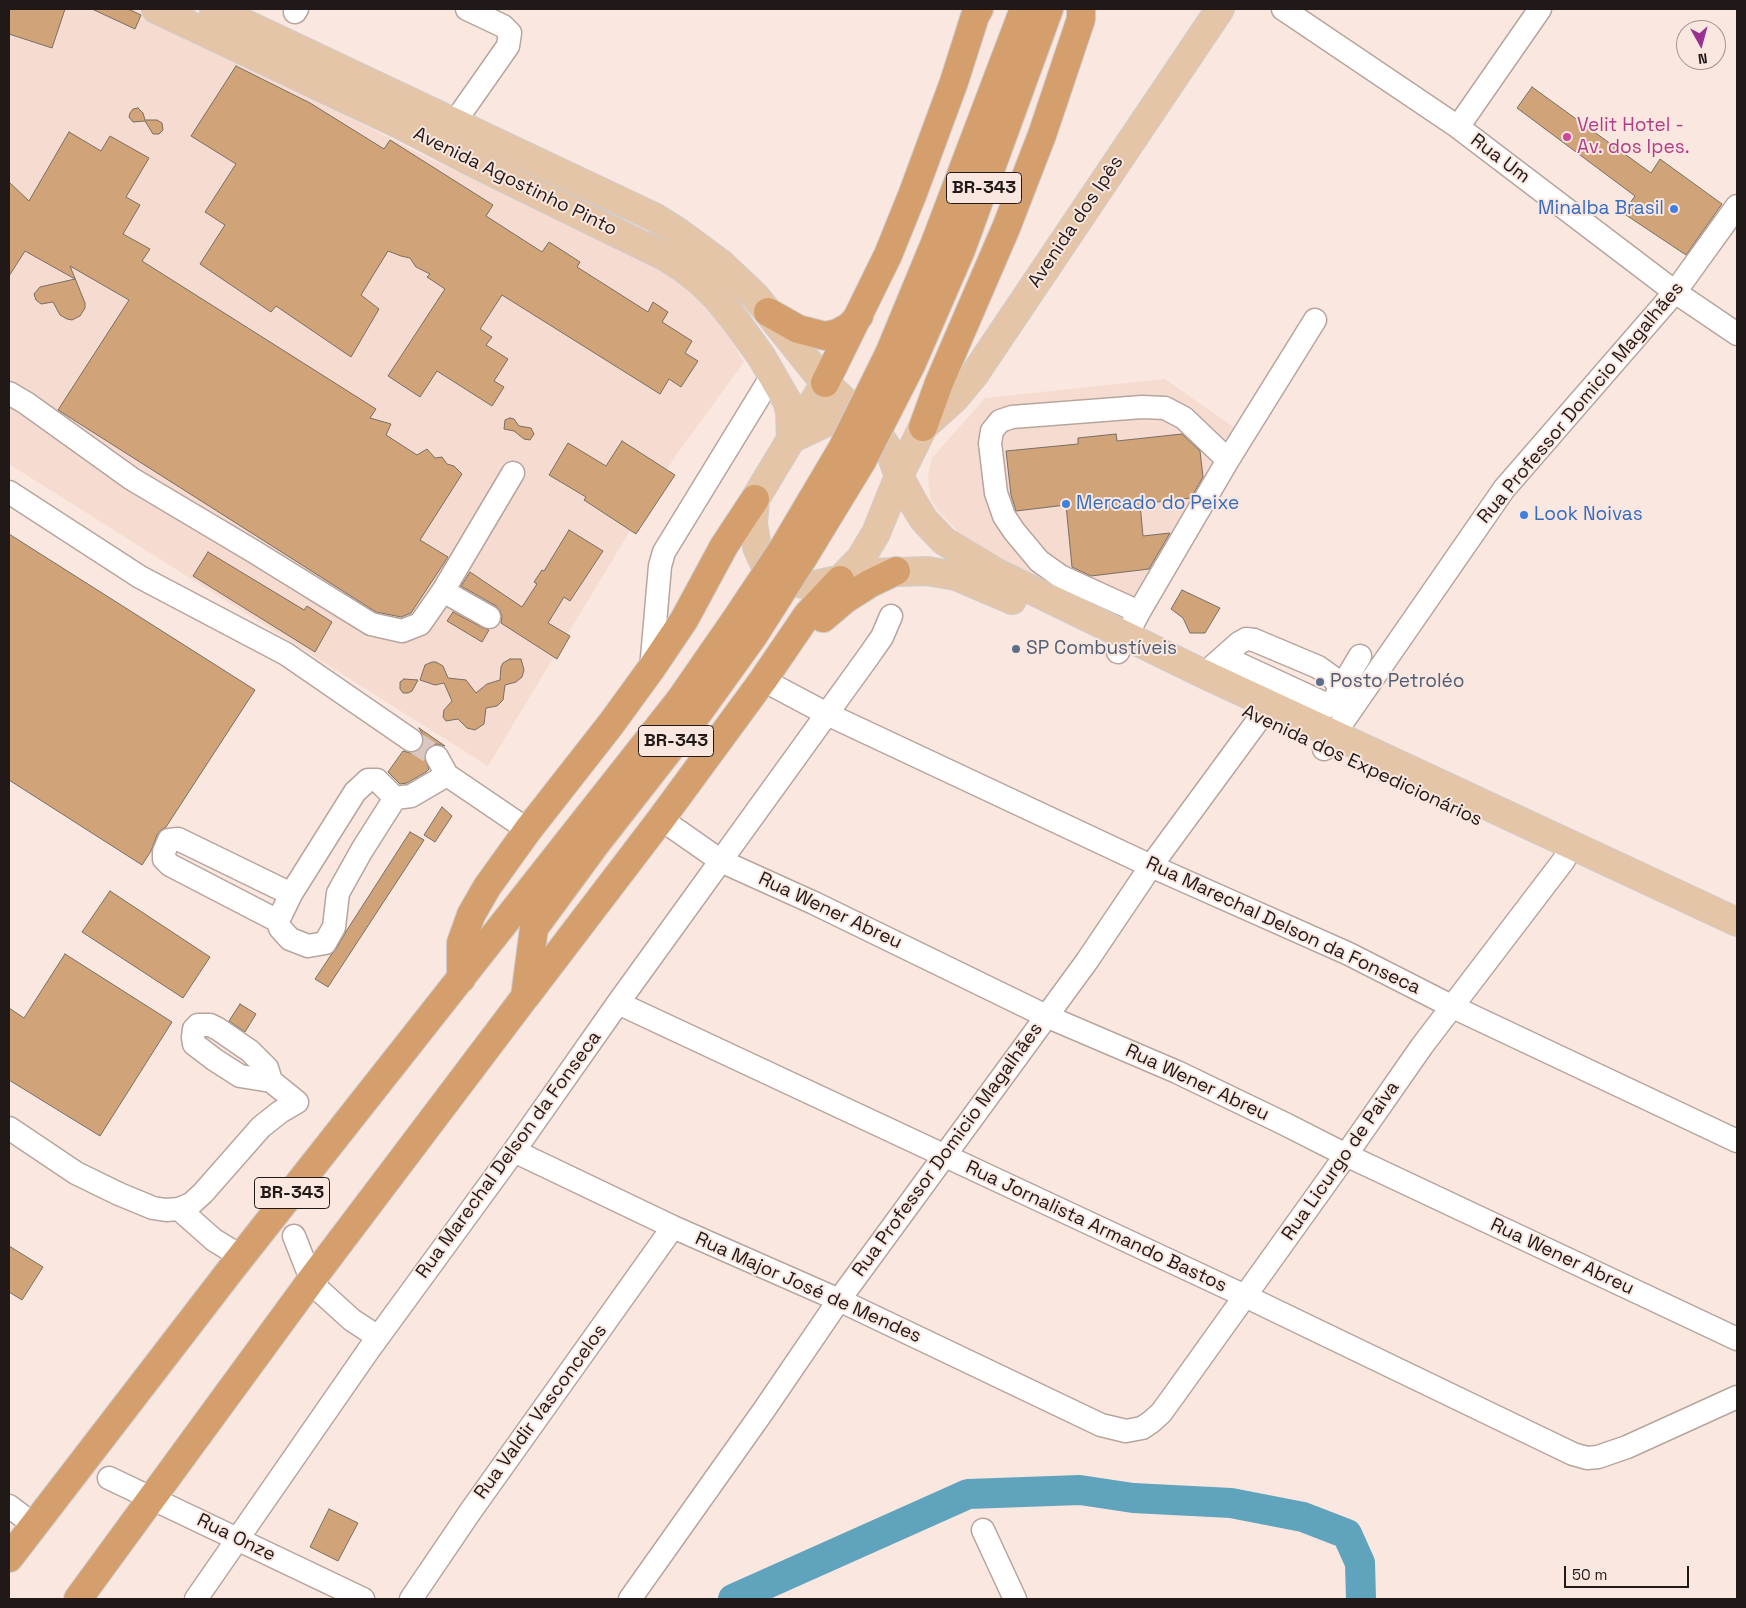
<!DOCTYPE html>
<meta charset="utf-8">
<style>
body{margin:0}
#map{position:relative;width:1746px;height:1608px;overflow:hidden;background:#fae7e0;font-family:"Space Grotesk",sans-serif}
canvas{display:block}
.frame{position:absolute;inset:0;border:10px solid #201917;pointer-events:none}
.north{position:absolute;left:1676px;top:20px;width:50px;height:50px;box-sizing:border-box;background:#fae7e0;border:1px solid #a39590;border-radius:50%;rotate:173deg;font-size:14px;font-weight:700;line-height:20px;text-align:center;color:#201917}
.north::after{content:'';display:block;margin:auto;width:18px;height:22px;background:#9a3092;clip-path:polygon(50% 0,100% 100%,50% 72%,0 100%)}
.scale{position:absolute;left:1564px;top:1566px;width:125px;height:22px;box-sizing:border-box;border:2px solid #201917;border-top:0;padding-left:6px;font-size:15px;line-height:18px;white-space:nowrap;color:#201917;-webkit-text-stroke:4px #fae7e0;paint-order:stroke}
</style>
<div id="map">
<canvas width="1746" height="1608"></canvas>
<div class="frame"></div>
<div class="north">N</div>
<div class="scale">50 m</div>
</div>
<script>
const context = document.querySelector('canvas').getContext('2d');
context.lineJoin = 'round';
function fill(path, color) { context.fillStyle = color; context.fill(path, 'evenodd'); }
const poly = rows => new Path2D(rows.map(r => 'M' + r).join(''));
function trace(path, color, width, dash) { context.strokeStyle = color; context.lineWidth = width; context.lineCap = dash ? 'butt' : 'round'; context.setLineDash(dash || []); context.stroke(path); }
function label(font, color, halo, rows, align = 'center') {
  context.font = font + ' "Space Grotesk",sans-serif'; context.lineWidth = 4; context.setLineDash([]); context.textBaseline = 'middle'; context.strokeStyle = halo; context.fillStyle = color; for (const [text, x, y, turn = 0] of rows) {
    context.save(); context.translate(x, y); context.rotate((+turn || 0) * Math.PI / 180); context.textAlign = isNaN(turn) ? turn : align; if (halo) context.strokeText(text, 0, 0); context.fillText(text, 0, 0); context.restore();
  }
}
const built = poly([
 [9,9,131,9,155,16,428,158,610,244,699,292,722,325,744,362,674,458,488,766,9,464],
 [1165,379,1242,433,1129,621,1004,561,962,536,938,511,930,498,928,476,932,458,985,398]
]);
const river = poly([
 [733,1599,968,1494,1080,1490,1133,1498,1231,1503,1303,1517,1347,1534,1360,1563,1361,1599]
]);
const building = poly([
 [9,9,65,9,52,48,9,34,9,9],
 [92,9,128,9,141,15,135,29,92,9],
 [236,66,310,103,384,149,390,140,493,205,486,216,542,252,549,242,580,262,577,267,648,312,653,302,668,312,662,322,692,341,685,353,698,361,681,387,669,379,660,394,502,295,480,329,492,337,486,345,508,359,494,381,504,387,492,406,437,371,420,397,388,376,445,289,427,277,430,274,416,267,410,258,401,256,388,251,361,295,379,309,351,357,276,306,271,312,200,264,225,225,205,212,236,164,191,136,236,66],
 [1532,87,1651,173,1660,159,1722,204,1686,255,1623,213,1635,196,1517,108,1532,87],
 [138,108,143,113,145,120,157,120,162,123,163,130,159,134,153,134,145,121,133,122,129,117,130,113,133,109,138,108],
 [69,132,101,151,110,136,149,158,126,197,140,205,123,234,150,249,142,261,376,409,370,418,391,424,386,435,417,455,427,449,435,458,442,457,447,464,454,466,462,474,420,540,448,557,411,613,401,617,376,612,58,410,129,300,70,266,85,303,85,308,80,316,72,320,67,319,60,315,53,302,41,304,36,300,34,294,40,287,75,279,25,251,9,276,9,182,29,201,69,132],
 [510,418,514,419,519,426,531,428,534,434,530,440,524,439,514,431,504,429,505,420,510,418],
 [1116,434,1117,441,1182,434,1200,451,1203,477,1191,498,1140,504,1143,536,1170,533,1149,569,1091,576,1072,567,1066,505,1016,511,1011,495,1006,451,1078,444,1078,438,1116,434],
 [622,441,675,475,636,534,584,500,586,497,549,475,568,443,606,466,622,441],
 [569,530,603,551,570,601,564,597,548,623,570,636,557,659,501,623,502,616,500,611,496,606,461,586,470,572,522,607,537,584,534,582,542,570,544,571,569,530],
 [9,534,255,690,166,827,161,830,157,835,151,851,142,865,9,780,9,534],
 [208,552,304,610,307,606,332,622,315,652,193,576,208,552],
 [1182,590,1220,608,1205,633,1190,633,1183,618,1171,609,1182,590],
 [453,612,483,628,489,630,482,642,447,621,453,612],
 [510,659,521,659,524,670,522,677,516,682,505,685,503,700,497,706,486,708,484,724,475,730,467,728,458,719,446,721,443,717,444,710,452,701,444,683,435,685,420,680,425,665,432,662,436,662,443,666,448,678,466,680,476,693,487,684,500,680,501,667,503,663,510,659],
 [404,679,418,680,412,691,408,693,403,693,400,689,400,682,404,679],
 [419,728,445,746,437,744,430,746,426,750,424,756,429,769,426,772,407,783,400,784,388,772,403,751,410,753,417,752,421,748,424,741,423,735,419,728],
 [442,807,452,816,435,842,424,835,442,807],
 [410,832,424,840,328,987,315,979,331,955,336,949,347,930,410,832],
 [110,891,210,957,183,998,82,932,110,891],
 [65,954,172,1022,100,1136,9,1080,9,1008,24,1018,65,954],
 [240,1004,256,1014,245,1032,229,1021,240,1004],
 [9,1246,43,1267,22,1300,9,1292,9,1246],
 [329,1509,358,1523,338,1561,310,1547,329,1509]
]);
const minorTunnel = poly([
 [411,740,437,757]
]);
const minor = poly([
 [1283,9,1458,127,1675,292,1737,334],
 [295,12,297,9],
 [454,123,508,46,510,33,503,26,467,9],
 [1458,127,1540,9],
 [9,393,26,403,132,479,253,551,371,624,402,631,420,624,443,591,513,473],
 [9,492,140,577,286,654,411,740],
 [443,591,489,617],
 [1139,612,1060,576,1039,561,1014,531,1004,516,996,493,990,443,992,431,1000,421,1012,417,1142,407,1165,408,1184,418,1228,460],
 [1118,652,1139,612,1228,460,1315,320],
 [1224,657,1330,706],
 [651,669,660,566,664,552,773,374],
 [1204,674,1239,643,1246,639,1254,640,1318,667,1332,677,1337,683,1339,692],
 [763,680,827,714,1151,866,1349,954,1453,1007,1737,1141],
 [1335,698,1360,656],
 [1324,749,1504,489,1675,292,1737,206],
 [437,757,447,775,528,830],
 [395,798,362,850,338,893,334,927,325,943,308,946,290,939,280,928,278,921,291,894,355,792,368,780,377,780,395,798,411,796,447,775],
 [661,819,721,861,814,903,1046,1016,1177,1072,1285,1124,1346,1155,1737,1339],
 [278,921,170,865,164,859,164,852,169,840,178,839,291,894],
 [618,1003,1245,1296,1573,1454,1587,1458,1598,1457,1627,1447,1737,1397],
 [9,1128,76,1173,119,1194,153,1208,166,1210,179,1209,191,1204,203,1193,261,1127,280,1112,297,1102,271,1081,240,1076,215,1060,194,1044,193,1037,194,1029,198,1025,210,1025,218,1029,250,1051,267,1068,271,1081],
 [514,1151,673,1227,839,1300,1101,1425,1126,1431,1142,1428,1151,1422,1161,1413,1177,1391,1346,1155,1422,1046,1564,860],
 [179,1209,214,1240,242,1257],
 [294,1236,307,1269,320,1291,352,1320,378,1337],
 [109,1478,363,1599],
 [9,1506,34,1525],
 [983,1530,1015,1599],
 [196,1599,368,1351,514,1151,618,1003,868,657,882,637,891,616],
 [411,1599,470,1512,673,1227],
 [630,1599,764,1410,839,1300,1087,961,1151,866,1270,704]
]);
const major = poly([
 [156,9,401,125,468,160,664,256,682,267,701,282,718,299,735,320,761,356,787,401,790,411,791,439],
 [214,9,654,217,678,232,720,263,755,296,825,383,875,429,891,454,899,476,913,502,924,520,944,541,997,573,1204,674,1737,922],
 [825,383,755,499,753,524,757,547,766,567,782,578,810,586,871,573,927,571,956,576,1012,600],
 [791,439,829,421,847,418,863,419],
 [840,580,861,558,876,533,899,476,923,427,955,398,974,375,1220,9]
]);
const highway = poly([
 [768,312,798,329,825,336,838,333,850,326,859,316],
 [889,354,935,243,1024,9],
 [911,365,961,250,1049,9],
 [825,383,888,255,913,193,954,82,975,16,979,9],
 [923,427,939,383,1006,228,1042,135,1081,19,1081,9],
 [823,618,844,600,869,584,896,571],
 [461,979,461,943,471,915,487,887,528,830,611,724,651,669,684,620,724,546,755,499],
 [526,996,661,819,763,680,808,614,840,580],
 [9,1558,229,1272,680,700,734,622],
 [78,1599,312,1279,525,997,534,928,595,845,698,713,754,635]
]);
const highwayBridge = poly([
 [734,622,784,547,842,449,889,354],
 [754,635,803,558,862,461,911,365]
]);
const markers = [
 [1567,137,5,"#d1479c"],
 [1674,209,5,"#3f7fe0"],
 [1066,504,5,"#3f7fe0"],
 [1524,515,5,"#3f7fe0"],
 [1016,649,5,"#5c6f8a"],
 [1320,682,5,"#5c6f8a"]
];
const shields = [
 [984,188,75],
 [676,741,75],
 [292,1193,75]
];
const shieldNames = [
 ["BR-343",984,188],
 ["BR-343",676,741],
 ["BR-343",292,1193]
];
const hotelNames = [
 ["Velit Hotel -",1577,126],
 ["Av. dos Ipes.",1577,148]
];
const streetNames = [
 ["Rua Um",1500,159,37],
 ["Avenida Agostinho Pinto",515,182,26],
 ["Avenida dos Ipês",1076,222,-56],
 ["Rua Professor Domicio Magalhães",1581,403,-50],
 ["Avenida dos Expedicionários",1362,766,25],
 ["Rua Wener Abreu",830,911,25],
 ["Rua Marechal Delson da Fonseca",1283,926,25],
 ["Rua Wener Abreu",1197,1083,25],
 ["Rua Professor Domicio Magalhães",948,1150,-54],
 ["Rua Marechal Delson da Fonseca",509,1155,-54],
 ["Rua Licurgo de Paiva",1341,1161,-55],
 ["Rua Jornalista Armando Bastos",1096,1227,25],
 ["Rua Wener Abreu",1562,1257,25],
 ["Rua Major José de Mendes",808,1288,24],
 ["Rua Valdir Vasconcelos",541,1412,-54],
 ["Rua Onze",236,1538,26]
];
const shopNames = [
 ["Minalba Brasil",1664,209,"right"],
 ["Mercado do Peixe",1076,504],
 ["Look Noivas",1534,515]
];
const serviceNames = [
 ["SP Combustíveis",1026,649],
 ["Posto Petroléo",1330,682]
];
fill(built, '#f6dbd1');
trace(river, '#5fa3bd', 30);
fill(building, '#d0a478');
trace(building, '#7a6e63', 1);
trace(minorTunnel, '#d9c8c2', 22, [22, 11]);
trace(minor, '#b7a59e', 25);
trace(major, '#cecccc', 30);
trace(highway, '#cecccc', 30);
trace(minor, '#fff', 22);
trace(major, '#e5c5a7', 28);
trace(highway, '#d49f6d', 28);
trace(highwayBridge, '#cecccc', 30, []);
trace(highwayBridge, '#d49f6d', 28);
for (const [x, y, r, color] of markers) { const dot = new Path2D(); dot.arc(x, y, r, 0, 2 * Math.PI); context.fillStyle = color; context.fill(dot); trace(dot, '#fae7e0', 2); }
for (const [x, y, w] of shields) { const box = new Path2D(); box.roundRect(x - w / 2, y - 15.5, w, 31, 4); context.fillStyle = '#fae7e0'; context.fill(box); trace(box, '#201917', 1); }
label('bold 18px', '#201917', null, shieldNames);
label('19px', '#b23c85', '#fae7e0', hotelNames, 'left');
label('19px', '#201917', '#fae7e0', streetNames);
label('19px', '#366cbe', '#fae7e0', shopNames, 'left');
label('19px', '#4e5e75', '#fae7e0', serviceNames, 'left');
</script>
